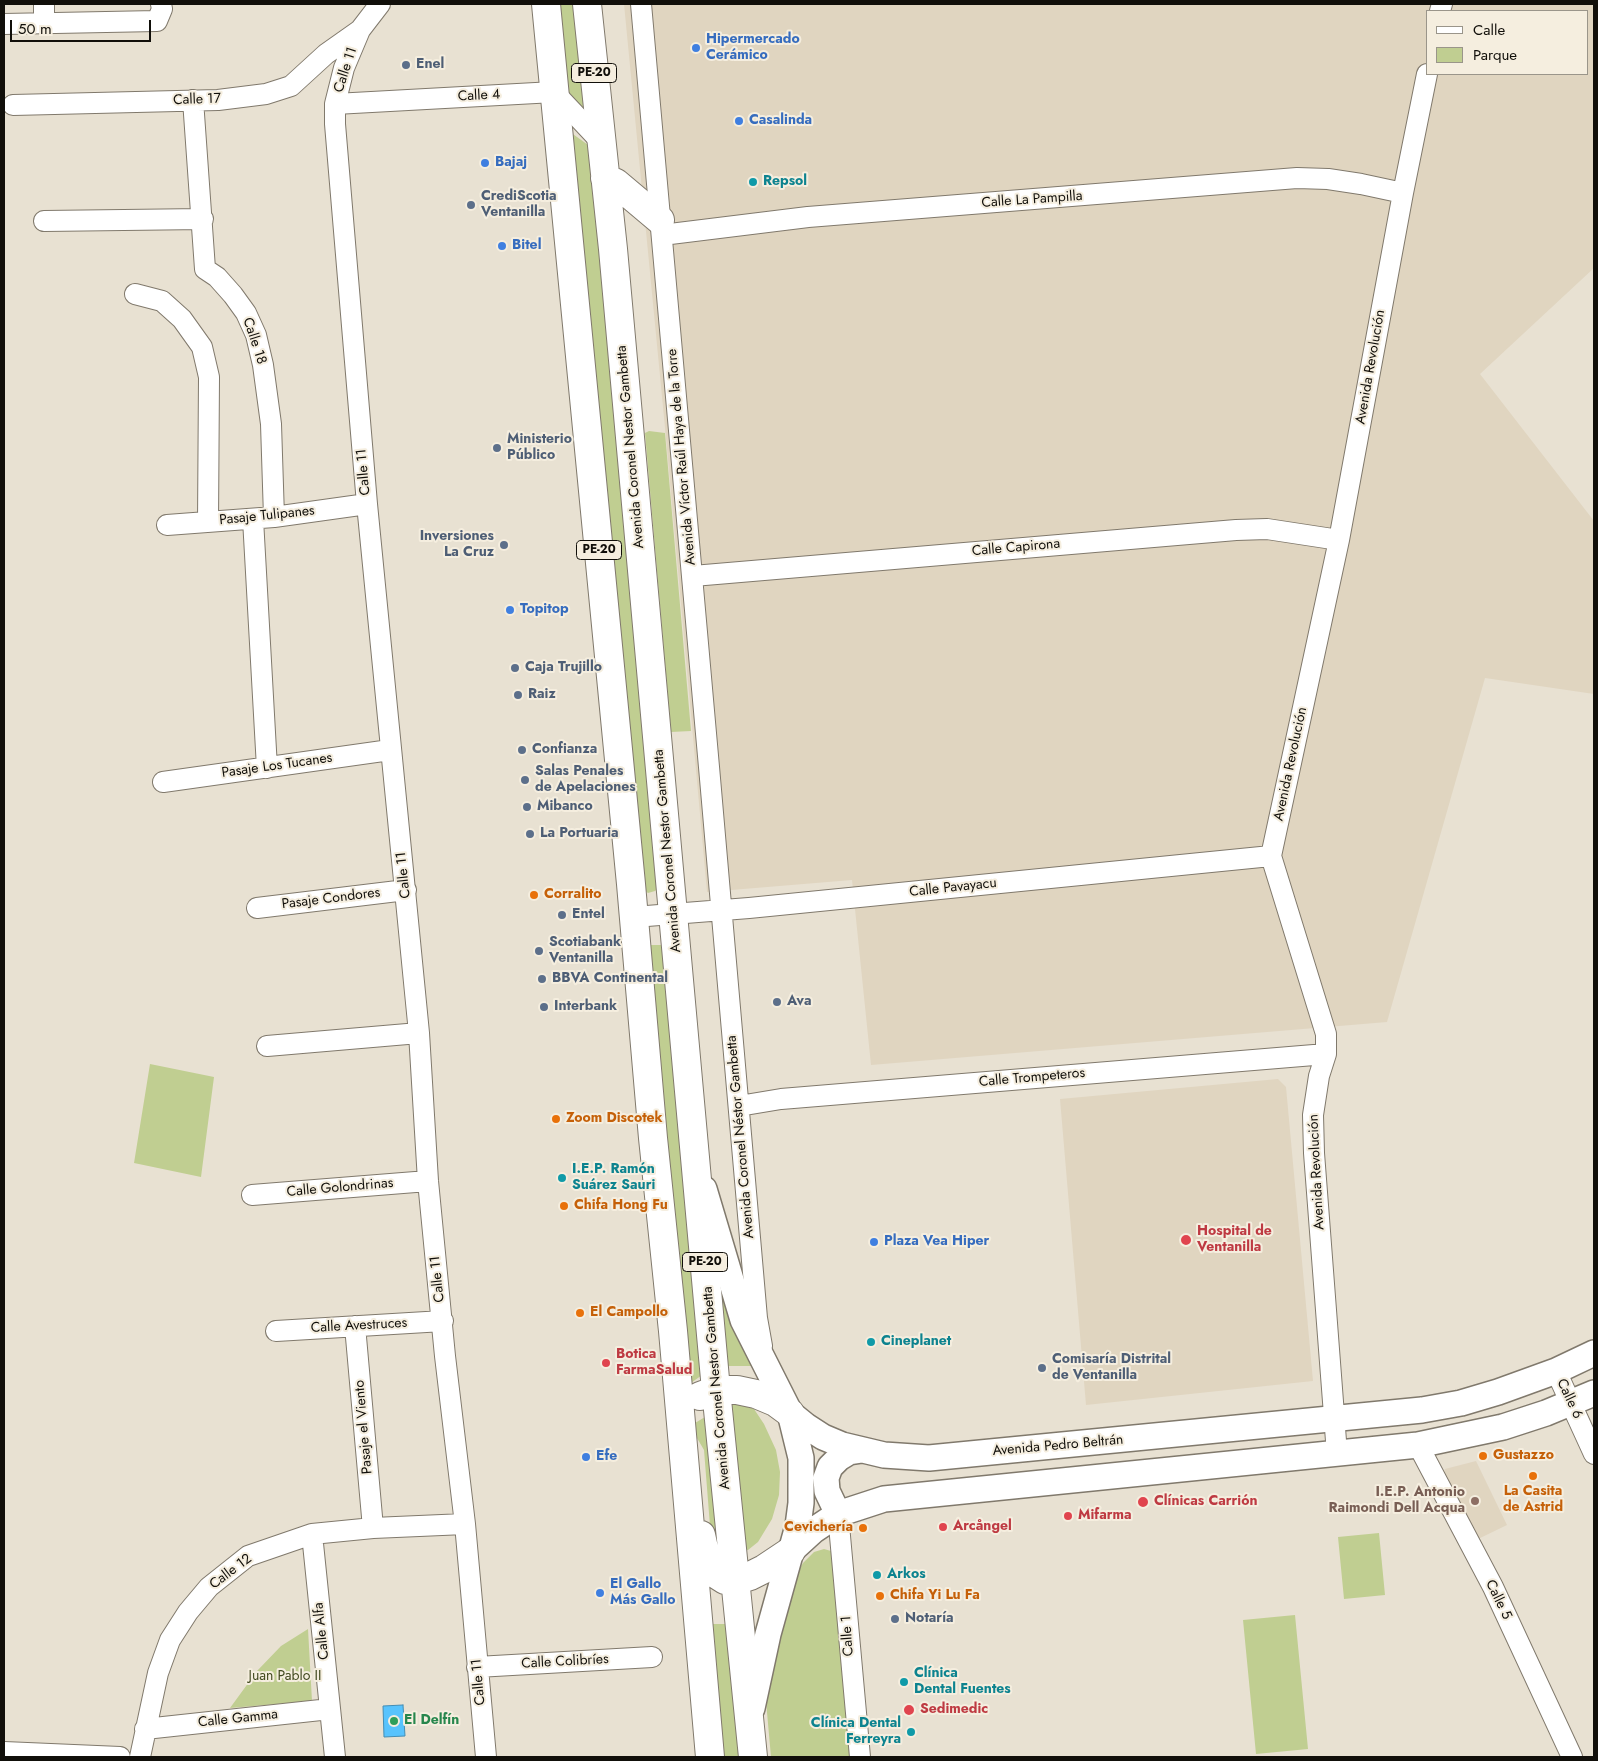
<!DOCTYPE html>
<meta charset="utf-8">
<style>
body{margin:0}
#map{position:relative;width:1598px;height:1761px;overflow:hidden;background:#e8e1d2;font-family:Jost,sans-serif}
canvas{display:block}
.frame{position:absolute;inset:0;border:5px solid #110f0a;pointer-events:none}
.legend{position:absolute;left:1426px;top:10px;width:162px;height:65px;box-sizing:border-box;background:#f5eedf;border:1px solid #9a958a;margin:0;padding:6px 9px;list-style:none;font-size:15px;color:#110f0a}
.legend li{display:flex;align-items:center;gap:10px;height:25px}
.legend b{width:25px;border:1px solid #9a958a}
.scale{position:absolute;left:10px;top:20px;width:141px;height:22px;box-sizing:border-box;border:2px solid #110f0a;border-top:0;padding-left:6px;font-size:15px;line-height:18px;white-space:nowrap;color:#110f0a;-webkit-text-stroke:4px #f5eedf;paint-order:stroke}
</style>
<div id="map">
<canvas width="1598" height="1761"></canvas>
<div class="frame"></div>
<ul class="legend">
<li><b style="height:6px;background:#fff"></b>Calle</li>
<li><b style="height:14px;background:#c0ce91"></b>Parque</li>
</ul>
<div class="scale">50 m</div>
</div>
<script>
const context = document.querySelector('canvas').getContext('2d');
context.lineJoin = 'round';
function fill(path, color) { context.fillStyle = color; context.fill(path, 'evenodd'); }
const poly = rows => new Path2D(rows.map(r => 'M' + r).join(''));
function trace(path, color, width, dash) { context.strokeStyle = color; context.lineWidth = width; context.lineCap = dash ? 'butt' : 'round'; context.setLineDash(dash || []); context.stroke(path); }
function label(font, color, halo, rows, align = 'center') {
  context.font = font + ' Jost,sans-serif'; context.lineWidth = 4; context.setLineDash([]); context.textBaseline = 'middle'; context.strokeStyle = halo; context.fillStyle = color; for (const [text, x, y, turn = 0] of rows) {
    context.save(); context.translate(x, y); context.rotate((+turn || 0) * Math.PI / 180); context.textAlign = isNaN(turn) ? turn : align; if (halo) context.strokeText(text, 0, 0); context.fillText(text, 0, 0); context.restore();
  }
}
const built = poly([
 [624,4,1594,4,1594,268,1480,374,1594,521,1594,694,1485,678,1387,1022,871,1065,852,880,707,892,666,438],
 [1427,11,1587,11,1587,74,1427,74],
 [1278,1079,1286,1087,1313,1381,1086,1405,1060,1099],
 [1476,1461,1507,1525,1476,1540,1443,1477,1445,1469]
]);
const green = poly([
 [558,4,576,4,586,111,568,104],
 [570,132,591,147,660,886,655,891,648,893,642,888],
 [649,431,665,433,691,731,671,732,645,433],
 [651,945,661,945,667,949,705,1373,688,1385,646,950],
 [150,1064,214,1077,201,1177,134,1163],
 [716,1270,754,1366,724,1366],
 [727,1403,740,1404,754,1409,764,1424,776,1450,780,1472,779,1495,772,1519,758,1542,748,1550,741,1551],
 [710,1414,722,1553,712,1551,704,1450,690,1426],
 [1379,1533,1385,1595,1344,1599,1338,1537],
 [824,1549,831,1551,850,1757,771,1757,765,1690,796,1575,803,1563,814,1552],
 [1295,1615,1308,1749,1256,1754,1243,1620],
 [713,1624,729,1624,741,1757,724,1757],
 [308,1629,312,1701,230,1708,257,1671,281,1646]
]);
const water = poly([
 [403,1705,405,1736,384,1737,383,1706,403,1705]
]);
const minor = poly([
 [44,4,44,23],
 [380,4,360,30,344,68,335,104,335,124,367,504,419,1033,428,1181,445,1356,465,1524,486,1757],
 [641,4,709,767,757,1318,762,1346],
 [1440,11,1442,4],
 [4,24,157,21,162,9,161,4],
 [193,100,205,269,217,277,233,295,246,313,256,335,263,365,271,424,274,517],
 [335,104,554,92,601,142],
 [13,105,218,100,266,94,291,86,326,54,360,30],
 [44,221,203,219],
 [662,235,808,217,1297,178,1328,179,1361,184,1403,193],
 [135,294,162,301,182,319,202,347,209,377,208,522],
 [253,519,267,768],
 [167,525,274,517,367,504],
 [693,576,1236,530,1267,529,1339,540],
 [163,782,390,750],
 [257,908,406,890],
 [634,917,749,908,1271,856],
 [267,1046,419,1033],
 [739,1106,781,1099,1326,1054],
 [252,1195,428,1181],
 [355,1326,373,1528],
 [276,1331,443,1321],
 [1556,1371,1594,1454],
 [1418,1445,1493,1587,1572,1757],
 [1337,1454,1314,1153,1313,1115,1319,1076,1326,1054,1326,1034,1271,856,1339,540,1403,193,1427,74],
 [838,1514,860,1757],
 [312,1534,335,1757],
 [477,1667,652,1657],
 [145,1729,330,1709],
 [4,1752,120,1757],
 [140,1757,158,1673,170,1640,188,1612,209,1587,248,1556,312,1534,373,1528,465,1524]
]);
const major = poly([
 [704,1189,743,1320,790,1413,806,1426,823,1437,842,1445,884,1455,929,1458,1422,1410,1461,1403,1498,1392,1556,1371,1594,1353],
 [838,1514,827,1491,826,1478,830,1467,839,1458,849,1452,862,1450],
 [791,1551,814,1530,838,1514,884,1499,1418,1445,1503,1427,1546,1413,1594,1393],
 [752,1708,768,1634,798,1526,801,1503,801,1458,790,1413]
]);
const highway = poly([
 [546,4,631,884,653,1138,673,1331,710,1757],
 [587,4,613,249,716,1390,753,1757],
 [605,178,616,183,660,220],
 [700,1396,716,1390,737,1390,756,1394,775,1402,790,1413],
 [701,1535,707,1562,714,1573,725,1580,735,1581,750,1576,764,1569,791,1551]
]);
const markers = [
 [696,48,5,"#3f7fe0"],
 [406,65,5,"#5c6f8a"],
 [739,121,5,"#3f7fe0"],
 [485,163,5,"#3f7fe0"],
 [753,182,5,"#0f9aa8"],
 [471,205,5,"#5c6f8a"],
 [502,246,5,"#3f7fe0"],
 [497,448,5,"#5c6f8a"],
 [504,545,5,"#5c6f8a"],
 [510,610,5,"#3f7fe0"],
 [515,668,5,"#5c6f8a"],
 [518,695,5,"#5c6f8a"],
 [522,750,5,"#5c6f8a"],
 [525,780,5,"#5c6f8a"],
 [527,807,5,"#5c6f8a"],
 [530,834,5,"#5c6f8a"],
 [534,895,5,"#e8710a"],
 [562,915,5,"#5c6f8a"],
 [539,951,5,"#5c6f8a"],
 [542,979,5,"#5c6f8a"],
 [777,1002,5,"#5c6f8a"],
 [544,1007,5,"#5c6f8a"],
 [556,1119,5,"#e8710a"],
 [562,1178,5,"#0f9aa8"],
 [564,1206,5,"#e8710a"],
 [1186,1240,6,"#e0444e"],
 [874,1242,5,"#3f7fe0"],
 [580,1313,5,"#e8710a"],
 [871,1342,5,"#0f9aa8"],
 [606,1363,5,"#e0444e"],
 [1042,1368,5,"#5c6f8a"],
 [1483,1456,5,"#e8710a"],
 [586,1457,5,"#3f7fe0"],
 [1533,1476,5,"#e8710a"],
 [1475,1501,5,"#8d6e63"],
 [1143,1502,6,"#e0444e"],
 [1068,1516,5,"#e0444e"],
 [943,1527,5,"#e0444e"],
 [863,1528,5,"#e8710a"],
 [877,1575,5,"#0f9aa8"],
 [600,1593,5,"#3f7fe0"],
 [880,1596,5,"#e8710a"],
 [895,1619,5,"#5c6f8a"],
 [904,1682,5,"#0f9aa8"],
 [909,1710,6,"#e0444e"],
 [394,1721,5,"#2e9e5b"],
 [911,1732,5,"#0f9aa8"]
];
const shields = [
 [594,73,45],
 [599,550,45],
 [705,1262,45]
];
const shieldNames = [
 ["PE-20",594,73],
 ["PE-20",599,550],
 ["PE-20",705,1262]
];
const shopNames = [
 ["Hipermercado",706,40],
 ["Cerámico",706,56],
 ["Casalinda",749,121],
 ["Bajaj",495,163],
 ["Bitel",512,246],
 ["Topitop",520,610],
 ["Plaza Vea Hiper",884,1242],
 ["Efe",596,1457],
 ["El Gallo",610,1585],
 ["Más Gallo",610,1601]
];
const serviceNames = [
 ["Enel",416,65],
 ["CrediScotia",481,197],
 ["Ventanilla",481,213],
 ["Ministerio",507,440],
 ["Público",507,456],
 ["Inversiones",494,537,"right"],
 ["La Cruz",494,553,"right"],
 ["Caja Trujillo",525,668],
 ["Raiz",528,695],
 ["Confianza",532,750],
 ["Salas Penales",535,772],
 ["de Apelaciones",535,788],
 ["Mibanco",537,807],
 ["La Portuaria",540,834],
 ["Entel",572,915],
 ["Scotiabank",549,943],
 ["Ventanilla",549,959],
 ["BBVA Continental",552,979],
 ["Ava",787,1002],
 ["Interbank",554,1007],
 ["Comisaría Distrital",1052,1360],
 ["de Ventanilla",1052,1376],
 ["Notaría",905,1619]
];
const streetNames = [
 ["Calle 11",346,70,-72],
 ["Calle 4",479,96,-3],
 ["Calle 17",197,100,-2],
 ["Calle La Pampilla",1032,200,-4],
 ["Calle 18",254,341,72],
 ["Avenida Revolución",1371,367,-80],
 ["Avenida Coronel Nestor Gambetta",631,447,-95],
 ["Avenida Víctor Raúl Haya de la Torre",682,457,-95],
 ["Calle 11",364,472,-95],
 ["Pasaje Tulipanes",267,516,-6],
 ["Calle Capirona",1016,548,-5],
 ["Avenida Revolución",1291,764,-78],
 ["Pasaje Los Tucanes",277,766,-8],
 ["Avenida Coronel Nestor Gambetta",668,851,-95],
 ["Calle 11",404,875,-96],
 ["Calle Pavayacu",953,888,-6],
 ["Pasaje Condores",331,899,-7],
 ["Calle Trompeteros",1032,1078,-5],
 ["Avenida Coronel Néstor Gambetta",741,1137,-95],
 ["Avenida Revolución",1317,1172,-93],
 ["Calle Golondrinas",340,1188,-5],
 ["Calle 11",438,1279,-96],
 ["Calle Avestruces",359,1326,-3],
 ["Avenida Coronel Nestor Gambetta",717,1388,-95],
 ["Calle 6",1569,1399,65],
 ["Pasaje el Viento",364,1427,-95],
 ["Avenida Pedro Beltrán",1058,1446,-5],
 ["Calle 12",231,1572,-37],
 ["Calle 5",1498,1600,64],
 ["Calle Alfa",322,1631,-96],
 ["Calle 1",848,1636,-94],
 ["Calle Colibríes",565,1662,-3],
 ["Calle 11",479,1682,-95],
 ["Calle Gamma",238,1719,-6]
];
const cultureNames = [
 ["Repsol",763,182],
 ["I.E.P. Ramón",572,1170],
 ["Suárez Sauri",572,1186],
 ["Cineplanet",881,1342],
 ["Arkos",887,1575],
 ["Clínica",914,1674],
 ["Dental Fuentes",914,1690],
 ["Clínica Dental",901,1724,"right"],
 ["Ferreyra",901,1740,"right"]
];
const foodNames = [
 ["Corralito",544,895],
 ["Zoom Discotek",566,1119],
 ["Chifa Hong Fu",574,1206],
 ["El Campollo",590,1313],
 ["Gustazzo",1493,1456],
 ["La Casita",1533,1492,"center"],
 ["de Astrid",1533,1508,"center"],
 ["Cevichería",853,1528,"right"],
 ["Chifa Yi Lu Fa",890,1596]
];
const healthNames = [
 ["Hospital de",1197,1232],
 ["Ventanilla",1197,1248],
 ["Botica",616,1355],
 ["FarmaSalud",616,1371],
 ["Clínicas Carrión",1154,1502],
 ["Mifarma",1078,1516],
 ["Arcångel",953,1527],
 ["Sedimedic",920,1710]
];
const educationNames = [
 ["I.E.P. Antonio",1465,1493],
 ["Raimondi Dell Acqua",1465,1509]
];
const parkNames = [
 ["Juan Pablo II",285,1677]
];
const leisureNames = [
 ["El Delfín",404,1721]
];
fill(built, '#e0d5c0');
fill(green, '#c0ce91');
fill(water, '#58c3fd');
trace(water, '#438db4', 1);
trace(minor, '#80796c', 22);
trace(major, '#80796c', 28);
trace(highway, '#80796c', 30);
trace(minor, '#fff', 20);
trace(major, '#fff', 25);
trace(highway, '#fff', 28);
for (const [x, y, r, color] of markers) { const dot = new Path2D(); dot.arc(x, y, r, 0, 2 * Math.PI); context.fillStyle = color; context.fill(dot); trace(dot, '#f5eedf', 2); }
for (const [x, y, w] of shields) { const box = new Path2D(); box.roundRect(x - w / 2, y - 9.5, w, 19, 4); context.fillStyle = '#f5eedf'; context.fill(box); trace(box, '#110f0a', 1); }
label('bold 12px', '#110f0a', null, shieldNames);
label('bold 14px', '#366cbe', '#f5eedf', shopNames, 'left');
label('bold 14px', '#4e5e75', '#f5eedf', serviceNames, 'left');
label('14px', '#110f0a', '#f5eedf', streetNames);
label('bold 14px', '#0d838f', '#f5eedf', cultureNames, 'left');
label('bold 14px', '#c56008', '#f5eedf', foodNames, 'left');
label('bold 14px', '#be3a42', '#f5eedf', healthNames, 'left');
label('bold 14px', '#785e54', '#f5eedf', educationNames, 'right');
label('14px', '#41491f', '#f5eedf', parkNames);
label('bold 14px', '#27864d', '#f5eedf', leisureNames, 'left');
</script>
